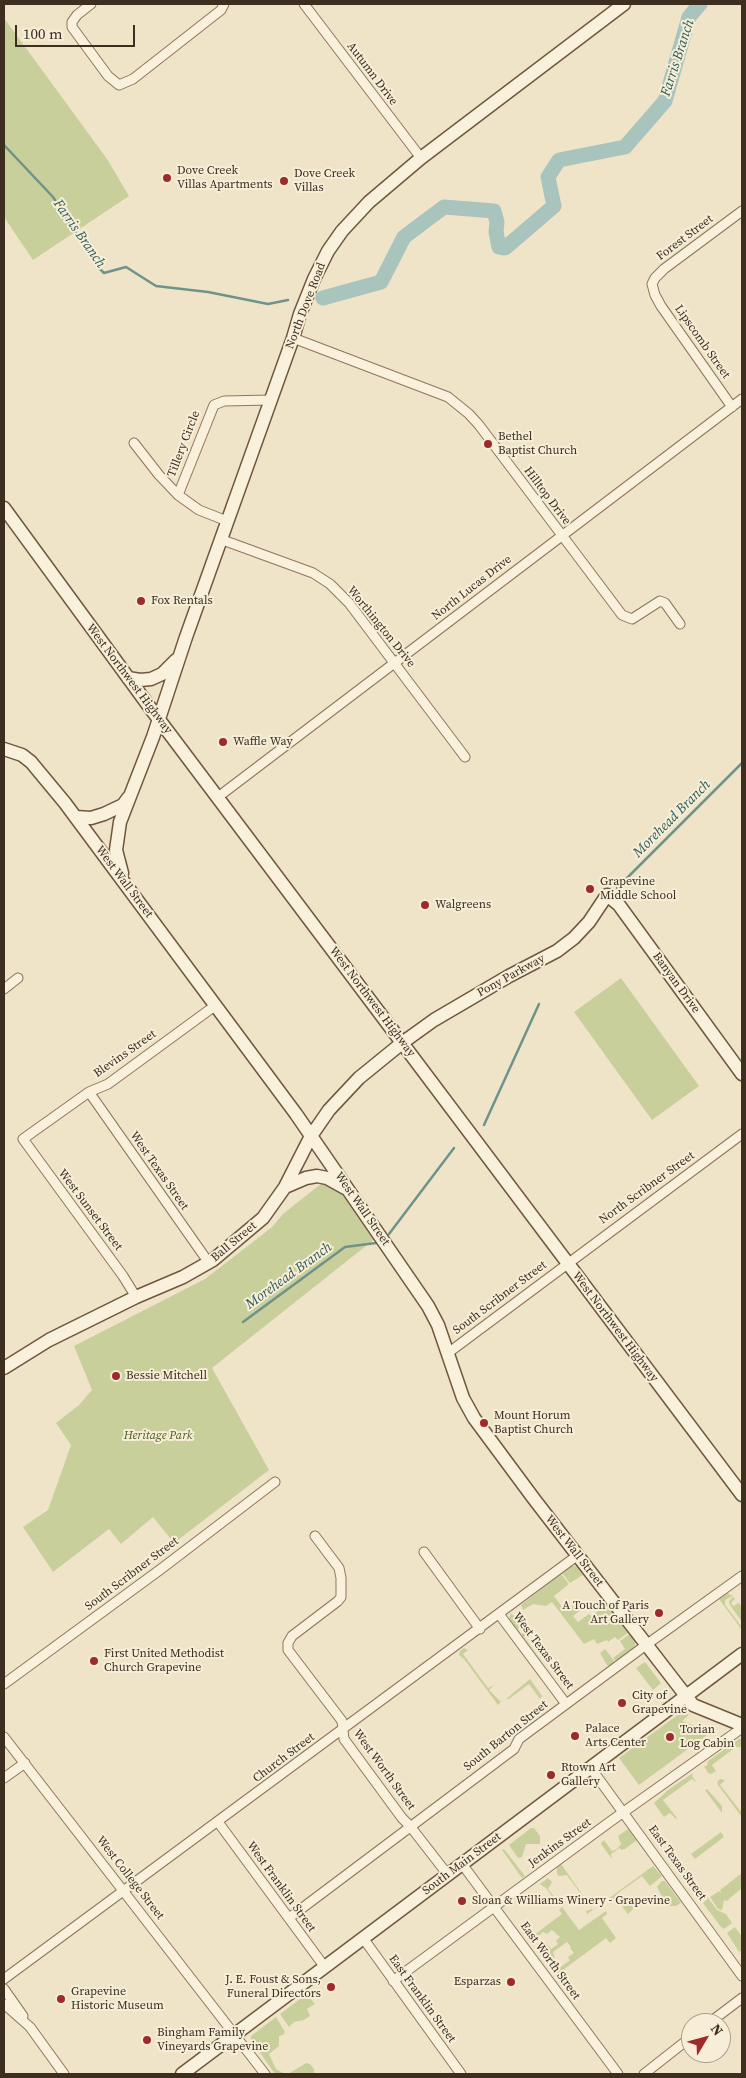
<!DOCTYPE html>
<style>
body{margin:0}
#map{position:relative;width:746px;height:2078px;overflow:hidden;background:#f0e4c8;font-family:"Source Serif 4",serif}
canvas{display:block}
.frame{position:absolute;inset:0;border:5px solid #3d2e20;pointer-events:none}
.north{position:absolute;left:681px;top:2013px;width:50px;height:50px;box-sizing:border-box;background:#f7eed8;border:1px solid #ada18e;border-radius:50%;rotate:53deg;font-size:14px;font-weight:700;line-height:20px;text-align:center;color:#3d2e20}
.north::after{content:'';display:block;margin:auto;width:18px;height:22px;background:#9e2a2b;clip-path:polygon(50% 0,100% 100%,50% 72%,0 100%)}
.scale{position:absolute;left:15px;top:25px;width:120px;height:22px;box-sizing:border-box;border:2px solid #3d2e20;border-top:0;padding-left:6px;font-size:15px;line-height:18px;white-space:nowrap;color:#3d2e20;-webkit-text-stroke:4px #f7eed8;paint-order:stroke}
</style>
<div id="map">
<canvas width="746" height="2078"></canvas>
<div class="frame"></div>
<div class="north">N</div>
<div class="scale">100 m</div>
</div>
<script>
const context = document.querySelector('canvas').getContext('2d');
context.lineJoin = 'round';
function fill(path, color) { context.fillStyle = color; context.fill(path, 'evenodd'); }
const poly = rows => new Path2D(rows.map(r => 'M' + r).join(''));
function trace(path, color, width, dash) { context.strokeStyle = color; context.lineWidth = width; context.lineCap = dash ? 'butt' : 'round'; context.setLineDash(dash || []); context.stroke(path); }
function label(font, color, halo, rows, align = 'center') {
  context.font = font + ' "Source Serif 4",serif'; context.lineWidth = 4; context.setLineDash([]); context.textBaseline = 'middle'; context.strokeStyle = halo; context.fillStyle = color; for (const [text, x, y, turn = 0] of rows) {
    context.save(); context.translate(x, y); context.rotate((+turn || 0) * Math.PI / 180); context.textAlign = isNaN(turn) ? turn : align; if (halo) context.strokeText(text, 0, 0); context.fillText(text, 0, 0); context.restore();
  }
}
const green = poly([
 [4,18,107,159,129,196,33,260,4,217],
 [621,978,699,1086,652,1120,574,1012],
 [322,1183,334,1184,376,1238,212,1368,269,1470,174,1543,153,1517,121,1544,109,1529,53,1572,23,1527,48,1510,71,1445,56,1423,79,1405,92,1390,74,1346,205,1279,271,1228,283,1214],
 [571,1566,578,1566,586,1573,570,1583,562,1573],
 [561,1574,569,1584,554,1596,565,1611,580,1601,585,1607,573,1616,578,1622,589,1614,591,1616,609,1603,630,1631,618,1640,615,1637,608,1642,607,1640,597,1644,594,1639,584,1644,552,1602,546,1606,533,1604,523,1610,521,1605],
 [727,1593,733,1596,725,1600,725,1605,742,1627,742,1630,719,1599],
 [733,1597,735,1599,731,1603,733,1606,739,1603,742,1608,742,1622,730,1605,729,1601],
 [511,1613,522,1625,518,1629,521,1634,527,1631,528,1632,524,1637,543,1663,509,1619],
 [631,1633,636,1640,635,1645,634,1648,616,1661,613,1658,625,1649,620,1641],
 [464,1648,468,1650,463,1654,488,1688,494,1685,489,1690,501,1702,498,1705,464,1659,459,1655,460,1651],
 [605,1649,615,1662,610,1666,607,1665,600,1653],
 [645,1662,661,1683,653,1690,636,1668],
 [530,1679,542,1696,540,1699,529,1684,509,1699,506,1699],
 [679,1714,687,1714,689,1715,682,1721,711,1732,639,1785,619,1758],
 [739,1739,742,1739,742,1747,736,1747,712,1765,716,1771,711,1774,708,1773,704,1766,707,1766,708,1761],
 [693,1773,692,1776,697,1783,692,1779,663,1800,677,1818,676,1819,670,1813,664,1817,654,1803,668,1790],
 [720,1779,725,1780,720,1785,742,1813,741,1816,718,1785,717,1782],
 [707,1789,722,1806,722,1813,705,1790],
 [531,1828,534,1828,540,1836,540,1844,526,1844,522,1857,518,1858,509,1845],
 [628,1829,637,1840,625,1849,621,1850,620,1848,611,1854,612,1859,601,1844,602,1842,604,1840,612,1851,617,1849,621,1844,618,1836],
 [721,1832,724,1837,695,1859,691,1854],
 [504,1849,525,1876,522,1878,502,1850],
 [681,1862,707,1896,701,1900,678,1869,677,1866],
 [561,1864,593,1910,653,1866,662,1876,650,1886,642,1876,617,1894,623,1903,632,1897,634,1908,628,1914,616,1898,610,1902,608,1899,587,1914,586,1911,592,1909,569,1878,567,1875,559,1876,557,1874,557,1868],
 [742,1873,742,1888,729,1899,728,1901,724,1900,722,1910,718,1909,710,1897,719,1891,721,1893,720,1890],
 [548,1878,552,1882,548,1889,561,1905,559,1906,546,1888,540,1884],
 [662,1881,665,1881,681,1903,676,1906,667,1906,657,1887],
 [708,1898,717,1910,726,1914,732,1923,724,1929,721,1927,703,1903],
 [562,1907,579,1930,606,1911,607,1914,602,1918,616,1938,610,1943,606,1938,559,1973,560,1979,554,1972,570,1960,568,1957,574,1953,570,1948,571,1947,567,1942,553,1952,555,1958,548,1963,538,1950,546,1943,551,1949,558,1944,556,1941,560,1937,552,1930,547,1934,543,1932,532,1942,530,1938,562,1914,559,1910],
 [735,1927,742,1937,742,1950,739,1952,727,1933],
 [307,1994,315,2004,307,2009,310,2016,304,2020,294,2022,289,2027,280,2014],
 [276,2017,285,2032,283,2035,279,2036,279,2046,269,2054,276,2069,285,2074,275,2074,251,2040,251,2036],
 [306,2063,310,2064,314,2069,314,2074,288,2074]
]);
const stream = poly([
 [4,145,53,197,96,265,104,273,126,267,156,286,208,292,268,304,288,300],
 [617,888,742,763],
 [484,1125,539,1004],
 [389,1234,454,1148],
 [243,1322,345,1247,376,1243]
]);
const river = poly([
 [323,298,381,282,404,237,444,207,494,211,497,222,496,232,499,247,505,248,554,206,548,177,559,160,625,147,665,101,689,17,700,4]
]);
const street = poly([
 [91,4,77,15,72,22,72,27,108,76,119,85,133,79,221,10,224,4],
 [304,4,421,158],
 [293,338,448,397,469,414,479,425,622,615,632,619,660,601,665,603,680,624],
 [732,407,661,306,655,295,652,284,655,278,664,269,742,211],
 [134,443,159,475,178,495],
 [227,521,199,510,178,495,214,405,224,401,271,400],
 [220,539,313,573,330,584,349,603,465,757],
 [218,797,742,399],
 [4,989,18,978],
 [89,1092,209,1263],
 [136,1297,123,1276,23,1139,89,1092,108,1084,216,1005],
 [448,1353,742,1134],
 [315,1536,339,1568,341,1578,341,1597,338,1601,292,1636,288,1643,288,1650,342,1721,344,1739,402,1818,410,1826,448,1875],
 [424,1552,480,1629],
 [499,1614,566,1704],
 [4,1684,161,1569,275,1482],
 [4,1737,265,2074],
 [590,1767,742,1976],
 [4,1778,25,1763],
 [218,1822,324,1966],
 [462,1864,618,2074],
 [289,1918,514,1749,519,1739,646,1645,742,1576],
 [363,1938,461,2074],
 [4,1979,578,1555],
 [393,1981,611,1821,742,1728],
 [4,1989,23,2016],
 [4,2004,30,2027,64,2074],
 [709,2023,742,1998],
 [644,2074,691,2037]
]);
const secondary = poly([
 [4,508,151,709,742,1495],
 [128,678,140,680,151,679,162,674,176,660],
 [4,749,22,755,31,762,65,803,296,1114,428,1306,438,1325,463,1398,474,1418,534,1499,693,1705,742,1725],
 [76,817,91,818,104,814,123,805,128,798],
 [122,873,116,850,120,822,153,737,186,637,293,338,300,314,314,279,328,251,342,231,369,202,421,158,624,4],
 [285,1187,306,1178,317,1176,327,1178,345,1188],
 [4,1368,49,1340,136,1297,183,1277,213,1260,263,1218,285,1187,311,1136,329,1110,359,1078,402,1043,434,1020,509,976,557,951,574,938,589,922,607,895,619,905,742,1074],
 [182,2074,742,1654]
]);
const markers = [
 [167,178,5,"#9e2a2b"],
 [284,181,5,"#9e2a2b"],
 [488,444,5,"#9e2a2b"],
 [141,601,5,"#9e2a2b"],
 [223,742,5,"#9e2a2b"],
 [590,889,5,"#9e2a2b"],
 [425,905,5,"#9e2a2b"],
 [116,1376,5,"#9e2a2b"],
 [484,1423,5,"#9e2a2b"],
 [659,1613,5,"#9e2a2b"],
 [94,1661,5,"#9e2a2b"],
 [622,1703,5,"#9e2a2b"],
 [575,1736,5,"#9e2a2b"],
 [670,1737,5,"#9e2a2b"],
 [551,1775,5,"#9e2a2b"],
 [462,1901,5,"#9e2a2b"],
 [511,1982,5,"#9e2a2b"],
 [331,1987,5,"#9e2a2b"],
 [61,1999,5,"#9e2a2b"],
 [147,2040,5,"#9e2a2b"]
];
const streetNames = [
 ["Autumn Drive",372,74,53],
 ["Forest Street",685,238,-37],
 ["North Dove Road",306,306,-69],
 ["Lipscomb Street",702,342,55],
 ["Tillery Circle",184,444,-69],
 ["Hilltop Drive",547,496,53],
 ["North Lucas Drive",472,588,-38],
 ["Worthington Drive",381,627,51],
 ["West Northwest Highway",129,679,53],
 ["West Wall Street",124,882,53],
 ["Pony Parkway",511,976,-29],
 ["Banyan Drive",676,983,54],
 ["West Northwest Highway",372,1002,53],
 ["Blevins Street",125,1054,-35],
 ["West Texas Street",159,1171,55],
 ["North Scribner Street",647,1188,-36],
 ["West Wall Street",362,1209,55],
 ["West Sunset Street",90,1210,53],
 ["Ball Street",234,1242,-40],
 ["South Scribner Street",500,1298,-37],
 ["West Northwest Highway",615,1327,53],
 ["West Wall Street",574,1551,52],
 ["South Scribner Street",132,1574,-37],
 ["West Texas Street",543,1651,53],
 ["South Barton Street",506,1736,-39],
 ["Church Street",284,1758,-37],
 ["West Worth Street",384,1770,54],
 ["Jenkins Street",560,1843,-36],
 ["East Texas Street",677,1863,54],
 ["South Main Street",462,1864,-37],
 ["West College Street",130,1878,52],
 ["West Franklin Street",281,1887,54],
 ["East Worth Street",550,1961,54],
 ["East Franklin Street",422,1999,54]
];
const poiNames = [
 ["Dove Creek",177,171],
 ["Villas Apartments",177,185],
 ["Dove Creek",294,174],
 ["Villas",294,188],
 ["Bethel",498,437],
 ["Baptist Church",498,451],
 ["Fox Rentals",151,601],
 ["Waffle Way",233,742],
 ["Grapevine",600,882],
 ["Middle School",600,896],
 ["Walgreens",435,905],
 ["Bessie Mitchell",126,1376],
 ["Mount Horum",494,1416],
 ["Baptist Church",494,1430],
 ["A Touch of Paris",649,1606,"right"],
 ["Art Gallery",649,1620,"right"],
 ["First United Methodist",104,1654],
 ["Church Grapevine",104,1668],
 ["City of",632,1696],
 ["Grapevine",632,1710],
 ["Palace",585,1729],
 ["Arts Center",585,1743],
 ["Torian",680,1730],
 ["Log Cabin",680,1744],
 ["Rtown Art",561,1768],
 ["Gallery",561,1782],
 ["Sloan & Williams Winery - Grapevine",472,1901],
 ["J. E. Foust & Sons,",321,1980,"right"],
 ["Funeral Directors",321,1994,"right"],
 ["Esparzas",501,1982,"right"],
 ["Grapevine",71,1992],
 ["Historic Museum",71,2006],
 ["Bingham Family",157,2033],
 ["Vineyards Grapevine",157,2047]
];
const parkNames = [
 ["Heritage Park",158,1436]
];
const waterNames = [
 ["Farris Branch",678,58,-72],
 ["Farris Branch",79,234,55],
 ["Morehead Branch",672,819,-45],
 ["Morehead Branch",289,1276,-36]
];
fill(green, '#c9cf9b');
trace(stream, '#6f938a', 2.5);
trace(river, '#a9c4bc', 15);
trace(street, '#8d765c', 11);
trace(secondary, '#6f573f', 15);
trace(street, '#faf1dc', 9);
trace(secondary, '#faf1dc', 12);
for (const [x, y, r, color] of markers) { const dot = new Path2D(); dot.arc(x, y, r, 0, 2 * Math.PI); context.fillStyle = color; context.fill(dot); trace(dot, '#f7eed8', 2); }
label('12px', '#3d2e20', '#f7eed8', streetNames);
label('12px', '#3d2e20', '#f7eed8', poiNames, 'left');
label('italic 12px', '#4d5a26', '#f7eed8', parkNames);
label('italic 14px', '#2f5d5a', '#f7eed8', waterNames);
</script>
